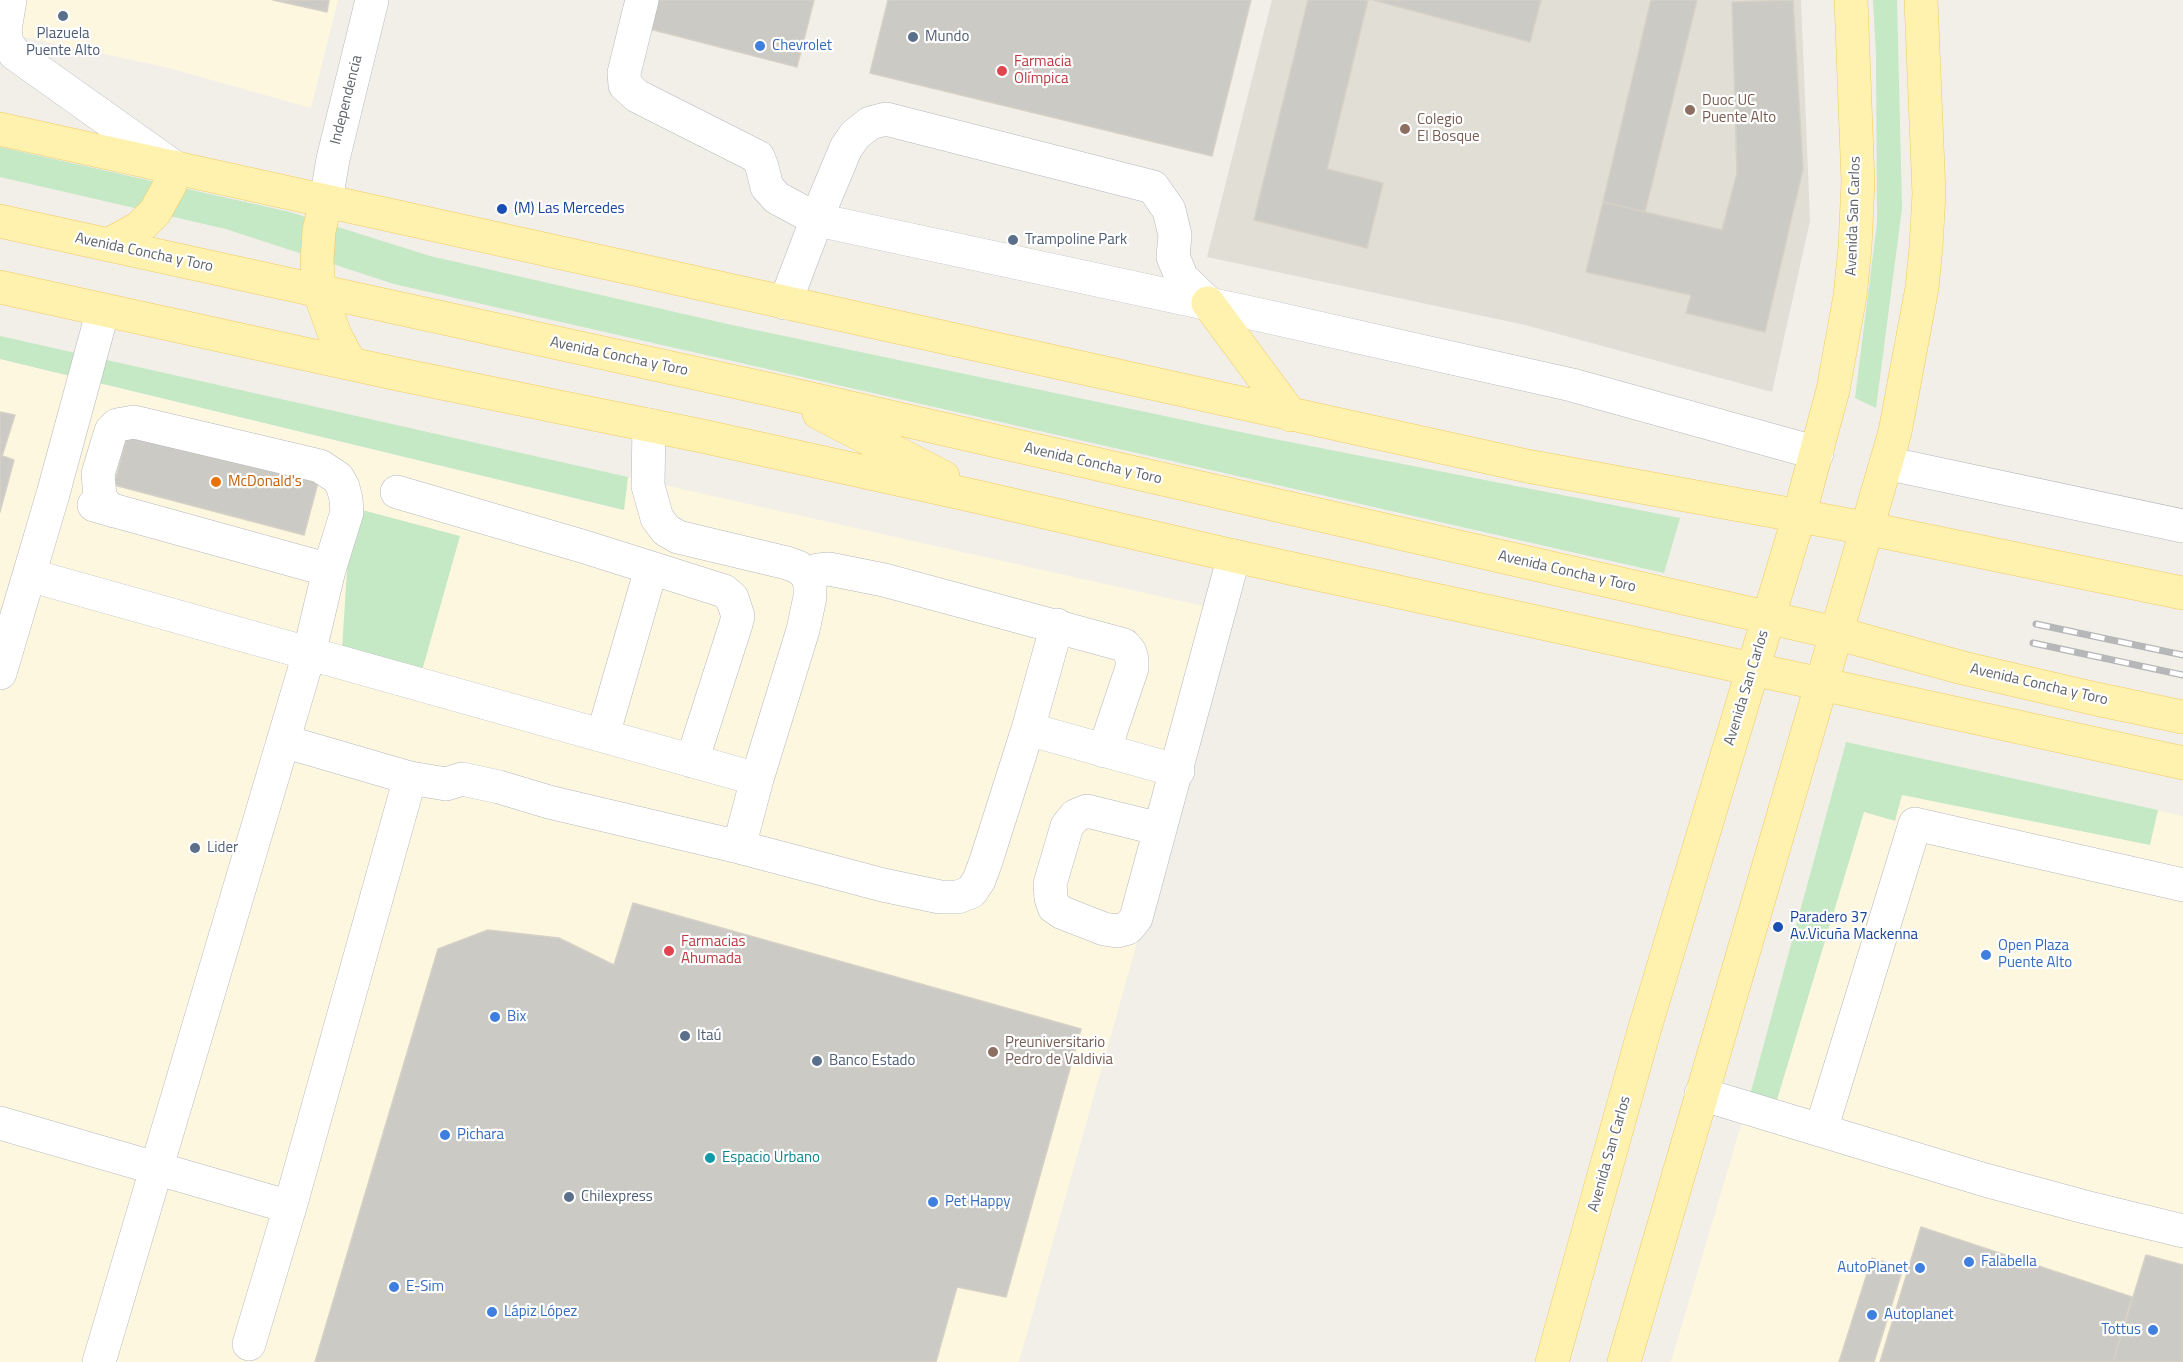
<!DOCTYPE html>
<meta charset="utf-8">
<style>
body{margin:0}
canvas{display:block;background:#f1efe8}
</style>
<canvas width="2183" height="1362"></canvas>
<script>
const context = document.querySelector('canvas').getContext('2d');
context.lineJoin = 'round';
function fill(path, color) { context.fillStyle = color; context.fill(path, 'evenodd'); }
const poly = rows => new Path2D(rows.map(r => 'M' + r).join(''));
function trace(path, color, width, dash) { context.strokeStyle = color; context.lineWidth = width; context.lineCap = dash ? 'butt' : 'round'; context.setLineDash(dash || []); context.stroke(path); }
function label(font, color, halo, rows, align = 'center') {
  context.font = font + ' "Titillium Web",sans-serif'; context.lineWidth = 4.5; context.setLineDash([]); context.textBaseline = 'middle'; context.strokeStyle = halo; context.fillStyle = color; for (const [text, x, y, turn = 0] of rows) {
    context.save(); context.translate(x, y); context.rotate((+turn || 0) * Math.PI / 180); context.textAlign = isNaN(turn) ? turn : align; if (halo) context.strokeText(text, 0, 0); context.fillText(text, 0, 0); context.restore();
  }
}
const commercial = poly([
 [0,0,338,0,311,108,169,68,0,32],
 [0,359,623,510,628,477,1230,612,1019,1362,0,1362],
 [1846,742,2183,816,2183,1362,1671,1362,1750,1095]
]);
const education = poly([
 [1272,0,1801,0,1810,221,1772,392,1525,325,1207,257]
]);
const green = poly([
 [1873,0,1897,0,1902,208,1876,408,1855,398,1877,223,1876,55],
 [0,147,290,212,430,256,732,325,1269,438,1680,518,1664,573,394,284,226,229,0,177],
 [0,336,628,477,624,510,0,359],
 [351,507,460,536,422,671,342,649],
 [1846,742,2158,810,2150,845,1902,795,1895,821,1864,812,1776,1103,1750,1095]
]);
const building = poly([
 [273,0,329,0,327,12,273,0],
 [644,0,814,0,797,67,638,26,644,0],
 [888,0,1251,0,1212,156,870,73,888,0],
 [1308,0,1368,0,1327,169,1383,183,1367,248,1254,220,1308,0],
 [1373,0,1541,0,1530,42,1373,0],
 [1651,0,1697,0,1645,212,1603,202,1651,0],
 [1793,0,1803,169,1765,332,1686,313,1691,295,1586,272,1603,202,1722,230,1737,173,1732,2,1793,0],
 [0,412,15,415,2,456,0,455,0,412],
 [129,429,319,479,304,535,114,485,129,429],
 [0,455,14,460,0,512,0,455],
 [633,903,1081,1029,1006,1297,957,1287,936,1362,315,1362,438,949,488,930,559,938,614,965,633,903],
 [1921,1227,2132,1297,2113,1362,1880,1362,1921,1227],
 [2146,1255,2183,1265,2183,1362,2113,1362,2146,1255],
 [1872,1258,1903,1268,1874,1362,1839,1362,1872,1258]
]);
const minor = poly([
 [10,0,5,30,7,43,15,54,174,167],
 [642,0,624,73,625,85,637,96,758,157,762,167,767,187,777,198,818,220,1265,316,1572,385,1817,453],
 [326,201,333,159,372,0],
 [785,303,823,203,846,148,855,135,870,123,886,119,1153,187,1169,210,1175,235,1173,257,1182,278,1208,303],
 [649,425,648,486,657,518,666,530,678,537,787,563,798,567,807,575,818,570,829,569,884,580,1124,645,1130,652,1132,660,1132,668,1104,751],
 [1886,463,2183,526],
 [397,492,585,547,724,591,732,598,738,616,736,624,692,761],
 [94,505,329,570],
 [29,575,757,779],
 [0,673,53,494,103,310],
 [1028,729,1178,771],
 [603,735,651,569],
 [283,741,410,778,446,784,462,779,499,787,549,802,739,847,883,885,940,897,958,897,971,892,979,880,986,861,1028,729,1057,625],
 [1160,829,1087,811,1075,816,1067,826,1050,884,1051,898,1054,907,1063,913,1104,929,1117,931,1128,928,1136,918,1234,556],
 [739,847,757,779,803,630,810,597,810,584,807,575],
 [1701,1094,1985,1180,2085,1207,2183,1231],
 [0,1123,290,1207],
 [1821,1130,1915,824,2183,885],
 [249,1344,290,1207,410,778],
 [99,1362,309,654,329,570,347,512,346,499,343,487,338,478,320,466,134,422,117,425,111,431,98,474,100,496,105,505,114,511]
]);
const major = poly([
 [0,129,1527,466,1865,528,2183,593],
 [326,201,319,231,317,261,319,291,335,335,350,363],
 [0,221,777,391,1836,633,1963,668,2096,699,2183,717],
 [108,245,139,228,155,212,171,183,174,167],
 [0,287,397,374,702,436,983,498,1234,556,2183,763],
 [1208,303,1291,415],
 [819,413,943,477],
 [1552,1362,1644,1031,1799,516,1833,390,1850,296,1855,247,1858,182,1851,0],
 [1624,1362,1895,432,1922,288,1926,247,1929,194,1921,0]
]);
const rail = poly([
 [2036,624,2183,655],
 [2033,643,2183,675]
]);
const markers = [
 [63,16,6,"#5c6f8a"],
 [913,37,6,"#5c6f8a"],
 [760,46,6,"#3f7fe0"],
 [1002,71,6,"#e0444e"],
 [1690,110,6,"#8d6e63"],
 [1405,129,6,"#8d6e63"],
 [502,209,6,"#1a4fb4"],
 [1013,240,6,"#5c6f8a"],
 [216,482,6,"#e8710a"],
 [195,848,6,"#5c6f8a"],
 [1778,927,6,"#1a4fb4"],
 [669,951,6,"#e0444e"],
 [1986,955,6,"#3f7fe0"],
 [495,1017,6,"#3f7fe0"],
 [685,1036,6,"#5c6f8a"],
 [993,1052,6,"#8d6e63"],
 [817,1061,6,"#5c6f8a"],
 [445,1135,6,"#3f7fe0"],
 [710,1158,6,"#0f9aa8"],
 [569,1197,6,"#5c6f8a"],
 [933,1202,6,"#3f7fe0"],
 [1969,1262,6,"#3f7fe0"],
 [1920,1268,6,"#3f7fe0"],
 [394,1287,6,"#3f7fe0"],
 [492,1312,6,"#3f7fe0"],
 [1872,1315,6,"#3f7fe0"],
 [2153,1330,6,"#3f7fe0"]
];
const serviceNames = [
 ["Plazuela",63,34,"center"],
 ["Puente Alto",63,51,"center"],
 ["Mundo",925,37],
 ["Trampoline Park",1025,240],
 ["Lider",207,848],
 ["Itaú",697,1036],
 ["Banco Estado",829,1061],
 ["Chilexpress",581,1197]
];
const shopNames = [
 ["Chevrolet",772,46],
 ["Open Plaza",1998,946],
 ["Puente Alto",1998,963],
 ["Bix",507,1017],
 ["Pichara",457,1135],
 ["Pet Happy",945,1202],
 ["Falabella",1981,1262],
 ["AutoPlanet",1908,1268,"right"],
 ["E-Sim",406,1287],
 ["Lápiz López",504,1312],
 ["Autoplanet",1884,1315],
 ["Tottus",2141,1330,"right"]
];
const healthNames = [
 ["Farmacia",1014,62],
 ["Olímpica",1014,79],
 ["Farmacias",681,942],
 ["Ahumada",681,959]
];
const streetNames = [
 ["Independencia",347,100,-76],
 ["Avenida San Carlos",1854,216,-88],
 ["Avenida Concha y Toro",144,253,12],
 ["Avenida Concha y Toro",619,357,12],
 ["Avenida Concha y Toro",1093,464,13],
 ["Avenida Concha y Toro",1567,572,13],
 ["Avenida Concha y Toro",2039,685,13],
 ["Avenida San Carlos",1747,688,-73],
 ["Avenida San Carlos",1610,1154,-74]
];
const educationNames = [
 ["Duoc UC",1702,101],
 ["Puente Alto",1702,118],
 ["Colegio",1417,120],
 ["El Bosque",1417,137],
 ["Preuniversitario",1005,1043],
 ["Pedro de Valdivia",1005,1060]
];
const transitNames = [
 ["(M) Las Mercedes",514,209],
 ["Paradero 37",1790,918],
 ["Av.Vicuña Mackenna",1790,935]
];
const foodNames = [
 ["McDonald's",228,482]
];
const cultureNames = [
 ["Espacio Urbano",722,1158]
];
fill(commercial, '#fef7e0');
fill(education, '#e1ded6');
fill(green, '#c5e8c5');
fill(building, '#cccac5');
trace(building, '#d6d1c6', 1.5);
trace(minor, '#b5b8bc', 34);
trace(major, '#f2c960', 34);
trace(minor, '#fff', 33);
trace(major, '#fff2af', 33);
trace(rail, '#b6b7b8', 7);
trace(rail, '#fff', 4.5, [14]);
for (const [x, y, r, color] of markers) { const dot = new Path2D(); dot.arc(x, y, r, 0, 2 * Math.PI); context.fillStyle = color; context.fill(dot); trace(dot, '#fff', 2); }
label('15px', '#4e5e75', '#fff', serviceNames, 'left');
label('15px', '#366cbe', '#fff', shopNames, 'left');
label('15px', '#be3a42', '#fff', healthNames, 'left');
label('15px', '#5f6368', '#fff', streetNames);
label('15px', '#785e54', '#fff', educationNames, 'left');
label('15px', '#164399', '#fff', transitNames, 'left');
label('15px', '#c56008', '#fff', foodNames, 'left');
label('15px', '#0d838f', '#fff', cultureNames, 'left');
</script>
